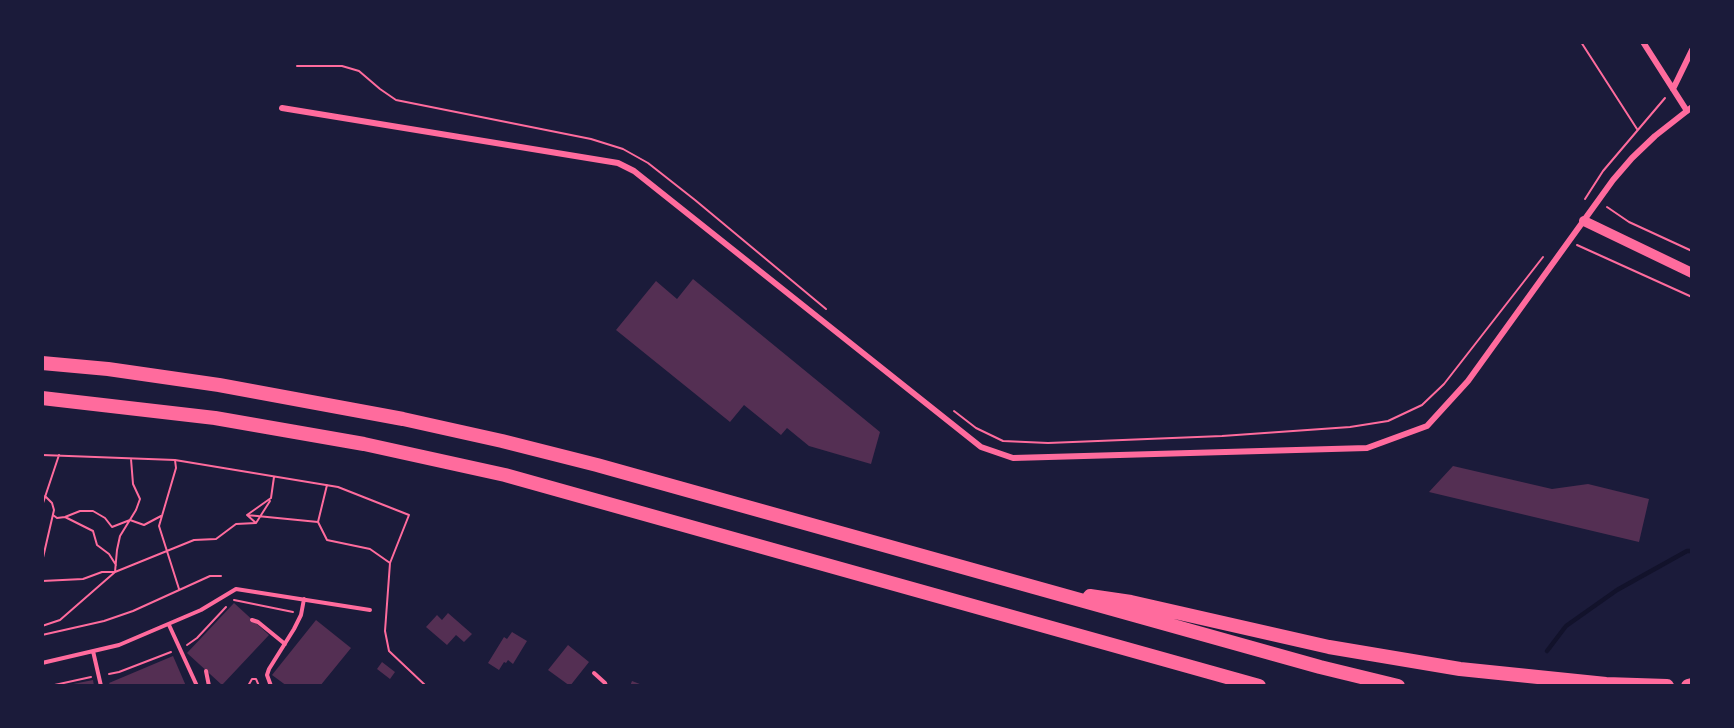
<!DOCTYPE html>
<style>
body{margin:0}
#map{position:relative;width:1734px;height:728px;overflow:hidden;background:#1b1b3a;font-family:Signika,sans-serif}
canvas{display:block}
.frame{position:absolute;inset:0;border:44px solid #1b1b3a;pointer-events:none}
</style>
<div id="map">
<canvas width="1734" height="728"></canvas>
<div class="frame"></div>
</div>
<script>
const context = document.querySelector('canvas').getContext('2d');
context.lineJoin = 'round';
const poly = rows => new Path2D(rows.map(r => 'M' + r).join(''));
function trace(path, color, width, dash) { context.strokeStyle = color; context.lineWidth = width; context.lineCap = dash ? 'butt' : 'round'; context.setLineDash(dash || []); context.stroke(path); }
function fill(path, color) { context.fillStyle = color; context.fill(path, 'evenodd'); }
const stream = poly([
 [1547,651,1566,626,1617,590,1687,551,1692,551]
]);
const building = poly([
 [693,279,880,432,871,464,809,446,787,428,781,435,744,405,730,422,616,330,656,281,677,299],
 [1453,466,1552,489,1588,484,1649,499,1639,542,1429,492],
 [234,603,269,635,222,685,187,653],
 [448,613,472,634,464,642,456,635,447,645,426,627,437,615,442,620],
 [316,620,351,648,320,686,287,686,272,675],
 [512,632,527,641,513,664,508,660,506,663,504,662,499,670,488,663,504,637,507,639],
 [568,645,589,662,570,686,548,670],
 [173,656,186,686,111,686,109,683],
 [382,662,395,672,390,679,377,669],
 [93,680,94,686,68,686,68,685],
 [632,681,645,686,630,686]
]);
const path = poly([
 [1581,42,1637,129],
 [297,66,342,66,359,71,380,89,396,100,591,139,623,149,648,163,695,200,826,309],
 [1585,199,1603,171,1665,98],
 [1607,207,1629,222,1692,251],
 [1577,245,1692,297],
 [954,411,976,428,1003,441,1048,443,1222,436,1350,427,1388,421,1422,405,1444,384,1543,257],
 [42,455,175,460,338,487,409,515,390,563,385,631,389,651,426,686],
 [175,460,176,468,159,526,179,589],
 [327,485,318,522,327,540,370,549,390,563],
 [42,506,59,455],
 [53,515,57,518,65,517,80,511,93,511,105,518,112,527,130,520,144,525,161,516],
 [247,515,271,498,274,477],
 [65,517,93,531,97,545,109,554,116,565],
 [256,523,270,501],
 [42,562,54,510,52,503,45,496],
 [42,581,83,579,102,572,115,572,194,540,216,539,236,524,256,523,247,515,318,522],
 [234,600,293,612],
 [42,626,60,620,115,572,117,550,120,536,136,510,140,499,133,484,131,459],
 [42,635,104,621,133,611,210,576,221,576],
 [187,645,197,638,226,607],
 [109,674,119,672,171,652],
 [50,686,91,677],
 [248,686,252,679,256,679,259,686]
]);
const service = poly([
 [252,620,258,622,285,644],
 [169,625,197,686],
 [93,651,101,686],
 [42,663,119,645,201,610,236,589,370,610],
 [206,671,209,686],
 [594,673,605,683,606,686],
 [271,686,267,675,269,669,294,629,301,615,304,599]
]);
const minor = poly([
 [1643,42,1687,111],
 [1673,89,1692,50],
 [282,108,618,163,634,171,981,447,1013,458,1367,448,1427,426,1468,381,1613,180,1632,158,1655,136,1692,107]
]);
const tertiary = poly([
 [1584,221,1692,273]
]);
const trunk = poly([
 [42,363,108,369,219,385,403,419,502,441,597,465,1320,667,1398,686],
 [42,398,215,418,364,444,505,475,1259,686],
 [1090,596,1131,602,1329,647,1460,669,1606,684,1667,686],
 [1688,686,1692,685]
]);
trace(stream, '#12122b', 4.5);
fill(building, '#542f53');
trace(path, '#ff6b9d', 2);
trace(service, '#ff6b9d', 4);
trace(minor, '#ff6b9d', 6);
trace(tertiary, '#ff6b9d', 10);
trace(trunk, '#ff6b9d', 14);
</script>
